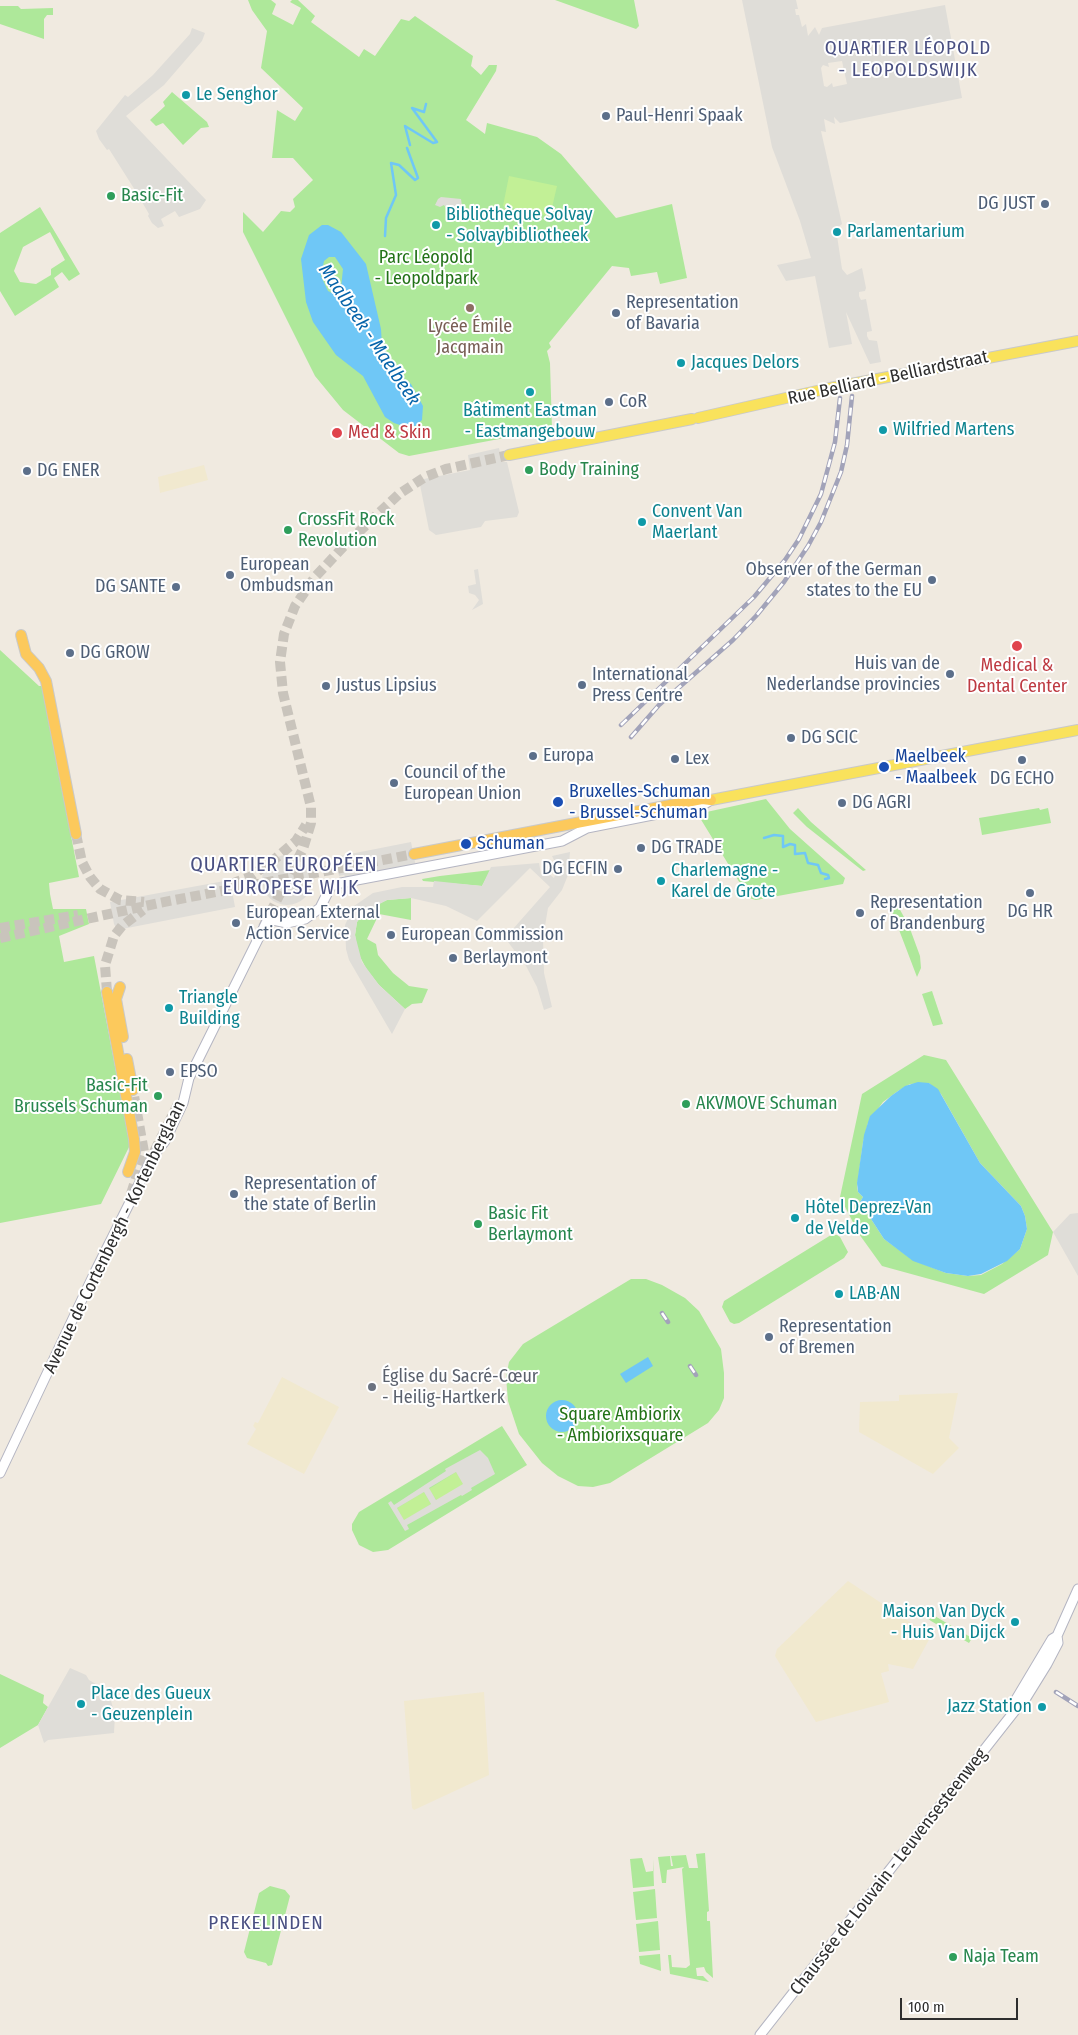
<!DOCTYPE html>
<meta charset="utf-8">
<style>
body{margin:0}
#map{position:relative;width:1078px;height:2035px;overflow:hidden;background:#f0eae0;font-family:"Fira Sans Condensed",sans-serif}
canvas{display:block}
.scale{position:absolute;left:900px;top:1998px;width:118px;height:22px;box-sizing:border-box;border:2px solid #2e2e2e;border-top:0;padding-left:6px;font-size:15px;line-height:18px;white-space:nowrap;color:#2e2e2e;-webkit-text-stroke:4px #fff;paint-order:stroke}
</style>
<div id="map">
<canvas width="1078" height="2035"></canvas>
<div class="scale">100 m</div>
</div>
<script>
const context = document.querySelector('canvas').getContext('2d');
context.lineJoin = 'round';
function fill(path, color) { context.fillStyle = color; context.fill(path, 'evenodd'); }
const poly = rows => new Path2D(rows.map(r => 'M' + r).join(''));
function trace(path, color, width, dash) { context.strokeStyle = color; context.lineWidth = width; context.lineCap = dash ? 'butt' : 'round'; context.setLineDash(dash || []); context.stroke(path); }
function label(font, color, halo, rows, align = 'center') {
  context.font = font + ' "Fira Sans Condensed",sans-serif'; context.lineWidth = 4; context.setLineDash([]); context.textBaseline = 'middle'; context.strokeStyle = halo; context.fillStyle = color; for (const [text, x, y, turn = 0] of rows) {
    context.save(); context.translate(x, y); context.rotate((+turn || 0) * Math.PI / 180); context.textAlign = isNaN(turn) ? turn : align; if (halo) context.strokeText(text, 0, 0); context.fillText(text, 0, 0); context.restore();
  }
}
const education = poly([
 [204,465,208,480,160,493,158,477],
 [282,1377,339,1407,304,1474,247,1444,256,1429,253,1426,255,1422,258,1423],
 [958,1393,949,1438,959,1448,933,1474,859,1432,860,1402,899,1401,899,1395],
 [848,1581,931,1636,913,1669,888,1664,889,1671,881,1673,889,1702,816,1722,775,1656,777,1649],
 [484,1692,489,1775,414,1810,412,1808,404,1701]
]);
const green = poly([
 [248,0,271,0,276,4,272,14,293,25,301,8,290,2,292,0,298,0,315,16,311,22,359,57,364,49,375,56,401,19,409,21,415,16,473,56,471,66,481,75,489,65,497,65,496,71,466,120,485,134,487,123,537,137,561,154,616,218,672,204,687,278,660,284,657,272,631,276,629,268,612,266,549,343,551,347,547,351,550,363,552,429,409,456,399,453,343,410,315,376,243,232,243,212,263,232,281,211,290,212,295,207,293,199,313,180,293,158,272,158,277,110,295,121,303,108,261,68,267,31,252,10],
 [555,0,634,0,639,26,636,29],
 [0,6,18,6,21,9,53,8,53,15,47,15,44,19,44,39,0,24],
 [172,92,207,122,209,127,201,128,183,145,163,123,156,126,150,120,165,106,163,102],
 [40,207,80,274,69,281,62,272,54,278,59,287,15,316,0,291,0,233],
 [50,232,65,260,51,269,51,275,36,284,20,282,14,271,23,247],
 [0,650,39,686,42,686,79,877,49,883,50,894,53,909,86,909,89,924,59,936,64,962,94,956,130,1145,101,1204,0,1223],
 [766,799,790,829,845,878,843,884,756,900,749,898,700,818,702,813],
 [798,808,811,822,866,870,863,871,807,827,793,813],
 [1039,808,1040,810,1048,808,1051,823,982,835,979,818],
 [491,870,482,886,423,881,422,879,440,876],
 [411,898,411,920,379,914,367,939,376,944,378,955,393,973,409,986,428,989,422,1003,412,1004,405,1009,379,985,367,970,358,953,355,935,357,922,367,909,387,900],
 [894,899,909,926,920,956,921,968,917,977,888,901],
 [932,991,943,1024,933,1026,922,994],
 [924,1055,946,1060,1053,1232,1048,1255,984,1294,882,1266,859,1234,840,1197,862,1094],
 [929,1083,941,1094,980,1163,1021,1206,1025,1216,1027,1229,1020,1249,1002,1264,981,1275,968,1276,946,1273,913,1260,884,1239,860,1202,863,1197,858,1192,857,1187,863,1142,868,1123,883,1102,898,1091,910,1084],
 [831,1235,837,1235,840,1237,848,1252,844,1258,739,1323,734,1324,730,1322,722,1307,724,1301],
 [631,1279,646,1279,662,1285,685,1298,699,1311,721,1349,724,1373,724,1398,719,1410,708,1423,610,1483,593,1487,578,1486,558,1476,542,1463,519,1434,508,1401,506,1377,509,1362,523,1344],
 [502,1426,527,1465,388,1550,373,1552,359,1545,352,1530,352,1524,359,1512],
 [928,1612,972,1638,969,1643,931,1621,925,1616],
 [0,1674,44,1695,43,1703,48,1707,38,1725,0,1748],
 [705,1853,709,1911,707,1912,707,1921,710,1921,713,1978,706,1972,704,1967,696,1968,697,1976,703,1976,709,1982,670,1974,668,1955,671,1955,672,1967,686,1968,690,1965,682,1869,684,1867,667,1870,666,1883,662,1883,658,1857,670,1856,671,1866,673,1866,671,1856,686,1855,689,1868,698,1868,696,1854],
 [642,1858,646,1872,653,1871,653,1859,654,1886,633,1888,630,1859],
 [270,1886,285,1890,290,1896,272,1965,268,1966,266,1963,247,1958,244,1952,259,1893],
 [655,1889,657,1918,636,1920,633,1892],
 [658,1921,660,1950,639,1952,636,1924],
 [660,1954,661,1971,640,1964,639,1956]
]);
const pitch = poly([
 [509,176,557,186,550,216,503,206],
 [456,1472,464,1484,437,1501,429,1489],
 [424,1492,431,1504,404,1521,397,1508]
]);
const plaza = poly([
 [742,0,796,0,798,9,795,9,796,15,799,15,802,27,806,24,808,36,815,27,819,35,822,28,945,5,962,98,840,123,834,117,835,124,824,119,826,132,821,131,842,224,836,229,842,269,847,275,862,268,866,288,865,291,859,292,859,296,861,300,866,299,872,331,867,332,867,336,869,340,877,341,881,362,870,364,846,312,852,344,829,348,815,276,786,281,777,265,811,258,800,221,772,147],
 [842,61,847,84,833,87,832,83,827,87,824,86,821,68,823,65,829,67,828,63],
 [192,28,205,33,202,41,164,85,126,116,206,200,200,209,179,217,175,211,161,219,164,226,158,228,152,223,148,216,149,214,142,202,140,203,138,200,140,198,109,149,107,150,99,139,96,131,125,95,128,97,153,75,190,34],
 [441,197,461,199,463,213,446,208,444,205,440,207,435,205,438,199],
 [499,448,502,462,507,462,519,512,517,517,485,521,481,527,436,535,429,530,420,485,424,479,470,470,468,455],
 [478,569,483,604,472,610,479,600,475,595,469,593,468,586,476,584,474,570],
 [411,842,416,867,348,880,344,875,339,876,335,857],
 [570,852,568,875,562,890,548,908,543,938,544,973,552,1007,544,1010,537,987,526,966,505,938,550,887,530,868,477,921,446,906,411,898,387,900,363,913,357,922,355,935,362,962,379,985,405,1009,392,1034,349,960,346,949,345,925,354,906,373,893,402,887,433,887,434,881,482,886,491,867,539,863,541,874,548,873,554,878,558,868,552,856],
 '262 880a25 25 0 1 1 50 0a25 25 0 1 1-50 0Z',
 [230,880,235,907,117,930,114,924,110,902],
 [1078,1213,1078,1276,1053,1232,1070,1214],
 [480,1450,488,1458,495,1474,471,1488,472,1490,462,1496,461,1495,407,1525,409,1529,405,1531,388,1503,391,1501,394,1505,446,1471,445,1469],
 [456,1472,463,1484,436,1500,429,1488],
 [424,1492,431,1504,404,1520,397,1508],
 [70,1668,86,1675,89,1680,101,1687,111,1701,115,1715,114,1733,48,1740,44,1743,38,1725]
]);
const water = poly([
 [322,225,328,225,341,232,366,264,381,329,383,363,411,384,423,406,422,420,415,426,406,427,394,423,385,417,363,376,336,355,313,322,306,302,301,259,309,235],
 [329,257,335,257,343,269,341,288,332,293,328,291,321,276,324,261],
 [918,1082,929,1083,938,1089,980,1163,1021,1206,1025,1216,1027,1229,1020,1249,1007,1261,981,1274,968,1276,946,1273,913,1261,884,1239,860,1202,863,1197,858,1192,857,1183,864,1135,870,1116,891,1096,905,1086],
 [648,1357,653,1366,626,1383,620,1374],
 '546 1416a16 16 0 1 1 32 0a16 16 0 1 1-32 0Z'
]);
const stream = poly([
 [410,145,405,126,433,143,437,142,412,108,424,112,426,104],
 [385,236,386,218,396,195,391,163,399,165,415,180,418,178,407,148],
 [764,838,774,835,783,836,783,847,790,844,795,845,795,854,805,853,808,863,818,865,821,873,828,875,829,878,825,879]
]);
const trunkTunnel = poly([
 [76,834,82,862,90,877,100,889,120,900,144,902],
 [231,884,250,877,276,858,296,841,306,825],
 [263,927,303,849,311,823,311,807,283,693,280,662,284,634,295,606,315,577,343,547,399,494,425,477,446,469,509,455],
 [0,928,78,915],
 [0,938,159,903,414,854],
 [107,992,105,965,114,936,122,926,143,910],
 [154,1152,178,1104],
 [131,1194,144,1152,133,1090]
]);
const secondary = poly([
 [0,1473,95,1272,153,1156,165,1141,183,1103,189,1078,268,919,287,923,305,919,320,908,331,886,341,883,541,845,562,841,587,828,703,805,711,800],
 [1017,1708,1015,1701,1052,1639,1057,1636,1078,1589],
 [760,2035,1017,1708,1021,1706,1047,1664,1058,1643,1057,1636]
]);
const primary = poly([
 [698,418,830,388,1078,341],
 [509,455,692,419],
 [711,800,1078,730]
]);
const trunk = poly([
 [21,635,26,654,39,668,46,681,76,834],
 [414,854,702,799,711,800],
 [120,987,116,999,123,1037],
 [107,992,134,1139,135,1152,128,1172],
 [127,1059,133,1090]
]);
const rail = poly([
 [621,725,754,597,785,560,799,539,821,494,835,442,840,398],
 [631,737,659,705,733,640,756,616,784,582,808,546,821,522,841,472,847,445,852,396],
 [662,1313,668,1322],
 [690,1366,696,1375],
 [1056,1692,1078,1706]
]);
const markers = [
 [186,95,5,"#0f9aa8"],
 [606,116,5,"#5c6f8a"],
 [111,196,5,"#2e9e5b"],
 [1045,204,5,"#5c6f8a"],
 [436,225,5,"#0f9aa8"],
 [837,232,5,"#0f9aa8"],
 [470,308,5,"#8d6e63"],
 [616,313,5,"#5c6f8a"],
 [681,363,5,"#0f9aa8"],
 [530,392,5,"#0f9aa8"],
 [609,402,5,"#5c6f8a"],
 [883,430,5,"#0f9aa8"],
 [337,433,6,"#e0444e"],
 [529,470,5,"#2e9e5b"],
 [27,471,5,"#5c6f8a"],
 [642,522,5,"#0f9aa8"],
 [288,530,5,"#2e9e5b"],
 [230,575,5,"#5c6f8a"],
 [932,580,5,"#5c6f8a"],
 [176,587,5,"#5c6f8a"],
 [1017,646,6,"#e0444e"],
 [70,653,5,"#5c6f8a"],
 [950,674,5,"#5c6f8a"],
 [582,685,5,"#5c6f8a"],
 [326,686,5,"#5c6f8a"],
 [791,738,5,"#5c6f8a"],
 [533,756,5,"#5c6f8a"],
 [675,759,5,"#5c6f8a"],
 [1022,760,5,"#5c6f8a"],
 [884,767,6,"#1a4fb4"],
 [394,783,5,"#5c6f8a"],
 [558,802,6,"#1a4fb4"],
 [842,803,5,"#5c6f8a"],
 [466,844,6,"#1a4fb4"],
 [641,848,5,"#5c6f8a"],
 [618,869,5,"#5c6f8a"],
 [661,881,5,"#0f9aa8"],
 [1030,893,5,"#5c6f8a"],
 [860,913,5,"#5c6f8a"],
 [236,923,5,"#5c6f8a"],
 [391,935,5,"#5c6f8a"],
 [453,958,5,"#5c6f8a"],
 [169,1008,5,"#0f9aa8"],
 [170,1072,5,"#5c6f8a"],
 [158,1096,5,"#2e9e5b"],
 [686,1104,5,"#2e9e5b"],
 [234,1194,5,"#5c6f8a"],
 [795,1218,5,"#0f9aa8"],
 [478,1224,5,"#2e9e5b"],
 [839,1294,5,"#0f9aa8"],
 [769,1337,5,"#5c6f8a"],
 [372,1387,5,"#6b7280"],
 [1015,1622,5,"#0f9aa8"],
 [81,1704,5,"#0f9aa8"],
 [1042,1707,5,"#0f9aa8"],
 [953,1957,5,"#2e9e5b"]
];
const cultureNames = [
 ["Le Senghor",196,95],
 ["Bibliothèque Solvay",446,215],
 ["- Solvaybibliotheek",446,236],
 ["Parlamentarium",847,232],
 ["Jacques Delors",691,363],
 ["Bâtiment Eastman",530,411,"center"],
 ["- Eastmangebouw",530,432,"center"],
 ["Wilfried Martens",893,430],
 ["Convent Van",652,512],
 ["Maerlant",652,533],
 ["Charlemagne -",671,871],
 ["Karel de Grote",671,892],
 ["Triangle",179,998],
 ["Building",179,1019],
 ["Hôtel Deprez-Van",805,1208],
 ["de Velde",805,1229],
 ["LAB·AN",849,1294],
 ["Maison Van Dyck",1005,1612,"right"],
 ["- Huis Van Dijck",1005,1633,"right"],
 ["Place des Gueux",91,1694],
 ["- Geuzenplein",91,1715],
 ["Jazz Station",1032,1707,"right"]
];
const serviceNames = [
 ["Paul-Henri Spaak",616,116],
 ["DG JUST",1035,204,"right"],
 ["Representation",626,303],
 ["of Bavaria",626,324],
 ["CoR",619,402],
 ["DG ENER",37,471],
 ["European",240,565],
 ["Ombudsman",240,586],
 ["Observer of the German",922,570,"right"],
 ["states to the EU",922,591,"right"],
 ["DG SANTE",166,587,"right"],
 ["DG GROW",80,653],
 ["Huis van de",940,664,"right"],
 ["Nederlandse provincies",940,685,"right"],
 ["International",592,675],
 ["Press Centre",592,696],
 ["Justus Lipsius",336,686],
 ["DG SCIC",801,738],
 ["Europa",543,756],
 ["Lex",685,759],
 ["Council of the",404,773],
 ["European Union",404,794],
 ["DG ECHO",1022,779,"center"],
 ["DG AGRI",852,803],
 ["DG TRADE",651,848],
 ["DG ECFIN",608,869,"right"],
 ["Representation",870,903],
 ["of Brandenburg",870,924],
 ["DG HR",1030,912,"center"],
 ["European External",246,913],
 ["Action Service",246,934],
 ["European Commission",401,935],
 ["Berlaymont",463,958],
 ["EPSO",180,1072],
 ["Representation of",244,1184],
 ["the state of Berlin",244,1205],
 ["Representation",779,1327],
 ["of Bremen",779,1348]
];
const leisureNames = [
 ["Basic-Fit",121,196],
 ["Body Training",539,470],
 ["CrossFit Rock",298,520],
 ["Revolution",298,541],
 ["Basic-Fit",148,1086,"right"],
 ["Brussels Schuman",148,1107,"right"],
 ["AKVMOVE Schuman",696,1104],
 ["Basic Fit",488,1214],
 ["Berlaymont",488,1235],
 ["Naja Team",963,1957]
];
const parkNames = [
 ["Parc Léopold",426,258],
 ["- Leopoldpark",426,279],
 ["Square Ambiorix",620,1415],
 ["- Ambiorixsquare",620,1436]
];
const educationNames = [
 ["Lycée Émile",470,327],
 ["Jacqmain",470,348]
];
const streetNames = [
 ["Rue Belliard - Belliardstraat",888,378,-12],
 ["Avenue de Cortenbergh - Kortenberglaan",115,1237,-64],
 ["Chaussée de Louvain - Leuvensesteenweg",889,1872,-52]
];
const healthNames = [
 ["Med & Skin",348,433],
 ["Medical &",1017,666,"center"],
 ["Dental Center",1017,687,"center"]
];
const transitNames = [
 ["Maelbeek",895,757],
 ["- Maalbeek",895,778],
 ["Bruxelles-Schuman",569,792],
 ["- Brussel-Schuman",569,813],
 ["Schuman",477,844]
];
const worshipNames = [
 ["Église du Sacré-Cœur",382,1377],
 ["- Heilig-Hartkerk",382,1398]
];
const neighbourhoodNames = [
 ["QUARTIER LÉOPOLD",908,49],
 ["- LEOPOLDSWIJK",908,71],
 ["PREKELINDEN",266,1924]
];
const waterNames = [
 ["Maalbeek - Maelbeek",369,335,56]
];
const quarterNames = [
 ["QUARTIER EUROPÉEN",284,865],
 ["- EUROPESE WIJK",284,888]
];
fill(education, '#f1e9cf');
fill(green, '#aee89a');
fill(pitch, '#c2f096');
fill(plaza, '#dfddd8');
fill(water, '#6fc7f6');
trace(stream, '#6fc7f6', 2.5);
trace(trunkTunnel, '#c9c4bc', 10, [10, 5]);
trace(secondary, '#b4b5c2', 11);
trace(primary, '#c9c9c9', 12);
trace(trunk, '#c9c9c9', 12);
trace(secondary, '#fff', 9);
trace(primary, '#f9e25c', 10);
trace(trunk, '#fcc95c', 10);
trace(rail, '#a2a3b9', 4.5);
trace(rail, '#fff', 2.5, [8]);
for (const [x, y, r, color] of markers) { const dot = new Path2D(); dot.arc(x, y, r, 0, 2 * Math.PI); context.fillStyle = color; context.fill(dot); trace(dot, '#fff', 2); }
label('18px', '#0d838f', '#fff', cultureNames, 'left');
label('18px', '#4e5e75', '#fff', serviceNames, 'left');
label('18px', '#27864d', '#fff', leisureNames, 'left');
label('18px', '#227217', '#fff', parkNames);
label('18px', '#785e54', '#fff', educationNames);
label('18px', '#2e2e2e', '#fff', streetNames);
label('18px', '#be3a42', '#fff', healthNames, 'left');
label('18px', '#164399', '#fff', transitNames, 'left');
label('18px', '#5b616d', '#fff', worshipNames, 'left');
context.letterSpacing = '1px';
label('19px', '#4a5082', '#fff', neighbourhoodNames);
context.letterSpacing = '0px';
label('italic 19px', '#0664aa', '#fff', waterNames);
context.letterSpacing = '1px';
label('20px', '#4a5082', '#fff', quarterNames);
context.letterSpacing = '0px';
</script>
